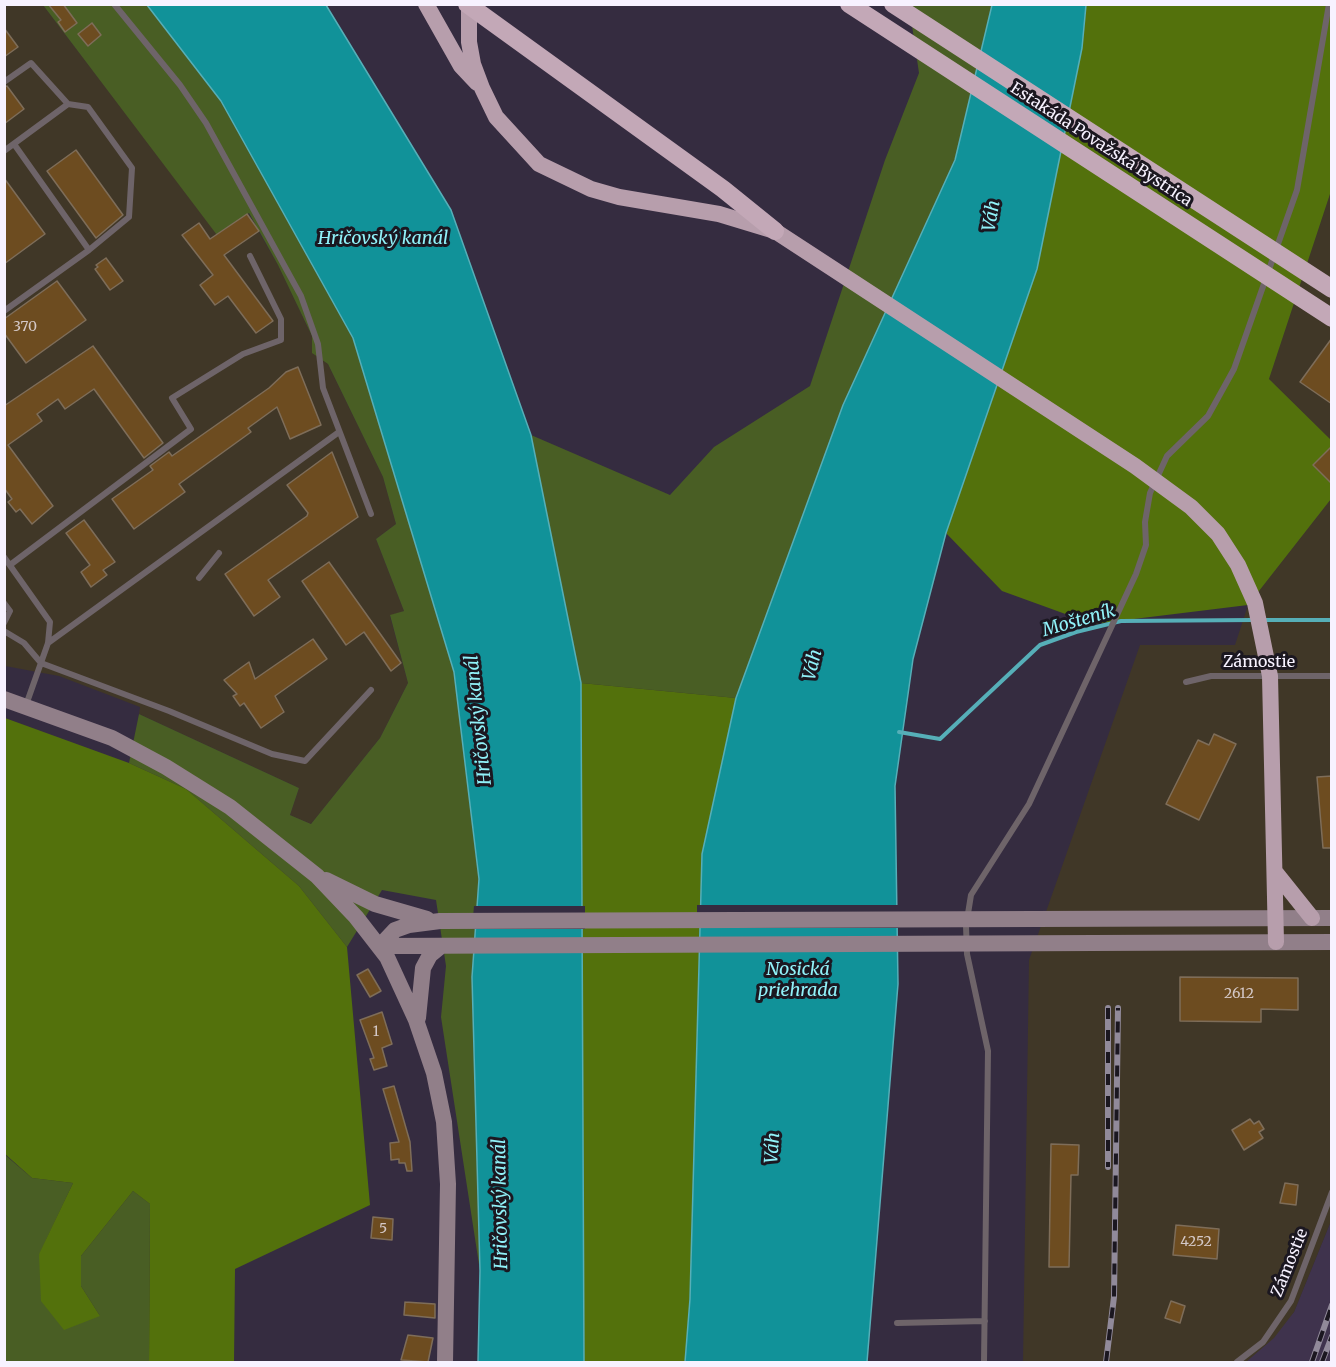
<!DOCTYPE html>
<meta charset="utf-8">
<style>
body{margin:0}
#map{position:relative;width:1336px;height:1367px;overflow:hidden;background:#352c40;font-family:Merriweather,serif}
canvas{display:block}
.frame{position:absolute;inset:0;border:6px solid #f7f2ff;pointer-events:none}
</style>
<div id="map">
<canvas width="1336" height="1367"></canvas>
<div class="frame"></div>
</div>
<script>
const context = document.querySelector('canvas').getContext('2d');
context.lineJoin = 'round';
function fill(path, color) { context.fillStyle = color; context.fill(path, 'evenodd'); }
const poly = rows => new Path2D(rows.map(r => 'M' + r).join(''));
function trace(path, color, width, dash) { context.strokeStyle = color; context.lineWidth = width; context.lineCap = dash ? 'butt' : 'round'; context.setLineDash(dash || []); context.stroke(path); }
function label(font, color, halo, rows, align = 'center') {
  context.font = font + ' Merriweather,serif'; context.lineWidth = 6; context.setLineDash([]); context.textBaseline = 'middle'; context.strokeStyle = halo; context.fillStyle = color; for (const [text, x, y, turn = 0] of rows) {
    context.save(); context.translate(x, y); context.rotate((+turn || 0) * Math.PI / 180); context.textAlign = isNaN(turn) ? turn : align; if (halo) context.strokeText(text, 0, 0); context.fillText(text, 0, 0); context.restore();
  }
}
const built = poly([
 [1331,1221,1331,1362,1246,1362,1294,1312]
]);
const industrial = poly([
 [4,5,43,5,217,234,248,213,278,265,312,336,313,353,328,364,383,477,396,524,376,539,404,611,390,616,408,683,380,738,311,824,290,815,299,788,139,714,140,707,59,676,5,666],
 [1331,191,1331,440,1269,379],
 [1331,499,1331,1221,1294,1312,1274,1338,1246,1362,1023,1362,1029,960,1140,645,1235,645,1248,605]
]);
const green = poly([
 [43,5,147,5,221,101,353,338,454,672,479,879,472,977,480,1271,441,1017,446,966,436,900,382,890,347,947,299,886,186,789,129,763,139,714,299,788,290,815,311,824,380,738,408,683,390,615,404,611,376,539,396,524,383,477,328,364,312,353,312,336,278,265,249,213,217,235],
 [909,5,992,5,955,160,843,405,736,698,581,683,531,435,670,495,714,447,810,386,885,160,919,73],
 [4,1154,32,1178,73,1183,39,1255,100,1316,81,1286,81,1256,133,1191,150,1204,149,1362,5,1362]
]);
const forest = poly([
 [1086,5,1331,5,1331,191,1269,379,1331,440,1331,499,1248,605,1093,624,1002,591,946,533,1037,269,1082,48],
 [581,683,736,698,702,854,690,1299,685,1362,584,1362],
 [5,718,129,763,186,789,299,886,347,947,370,1205,235,1269,234,1362,149,1362,150,1204,133,1191,81,1256,81,1286,100,1316,64,1330,41,1301,39,1254,73,1183,32,1178,5,1154]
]);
const water = poly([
 [147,5,326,5,451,210,531,435,581,683,584,1362,478,1362,480,1271,472,977,479,879,454,672,353,338,221,101,147,5],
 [992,5,1086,5,1082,48,1037,269,946,533,913,659,895,786,898,984,867,1362,685,1362,690,1299,702,854,736,698,843,405,955,160,992,5]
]);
const pier = poly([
 [697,905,900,905,900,928,697,928],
 [474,906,585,906,585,929,472,929]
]);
const stream = poly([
 [1263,620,1332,620],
 [899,732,940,739,1040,645,1076,632,1121,621,1253,620]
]);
const building = poly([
 [48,4,63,4,77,23,65,32,58,22,61,20,48,4],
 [92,23,101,35,88,46,78,34,92,23],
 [4,28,18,47,4,57,4,28],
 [7,86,24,109,4,124,4,87,7,86],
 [76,150,123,215,96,238,47,171,76,150],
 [4,178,45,234,4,264,4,178],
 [247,214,259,231,224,255,273,321,256,333,228,296,215,305,200,285,213,275,182,235,199,223,210,239,247,214],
 [106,258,123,281,110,290,95,269,98,267,96,265,106,258],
 [57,281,86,320,26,363,4,333,4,319,57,281],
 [1332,338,1332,404,1300,382,1332,338],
 [93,346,163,443,144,458,94,389,65,409,58,399,37,414,42,421,8,445,53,506,32,524,20,509,16,512,8,502,12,499,4,488,4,406,93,346],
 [298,367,321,425,290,439,277,407,248,428,251,432,179,484,185,492,134,529,112,499,153,470,150,466,169,452,172,456,269,388,286,372,298,367],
 [1332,446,1332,484,1313,465,1332,446],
 [332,452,358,517,268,580,280,597,254,616,225,574,307,516,308,513,287,485,332,452],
 [84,520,115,562,103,570,107,575,91,587,81,572,90,565,66,533,84,520],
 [329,562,401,663,391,671,364,632,346,645,302,581,329,562],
 [313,639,327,659,275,696,284,712,261,728,244,703,240,706,233,696,237,694,224,680,249,662,255,679,313,639],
 [1214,734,1236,744,1199,820,1166,804,1198,740,1209,745,1214,734],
 [1332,776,1332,848,1323,848,1317,777,1332,776],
 [368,969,381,991,370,997,357,975,368,969],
 [1180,977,1298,978,1298,1010,1261,1009,1261,1022,1180,1021,1180,977],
 [382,1012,392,1044,382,1048,387,1066,374,1070,370,1059,374,1058,360,1020,382,1012],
 [394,1086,410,1142,412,1171,407,1171,405,1163,399,1163,399,1159,391,1160,390,1143,399,1142,383,1089,394,1086],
 [1250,1119,1254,1124,1259,1121,1264,1129,1259,1132,1263,1138,1244,1150,1232,1130,1250,1119],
 [1051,1144,1079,1145,1078,1175,1071,1175,1069,1267,1049,1267,1051,1144],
 [1285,1183,1298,1185,1296,1205,1280,1203,1285,1183],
 [373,1217,393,1219,392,1240,371,1238,373,1217],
 [1176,1225,1219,1229,1217,1259,1173,1255,1176,1225],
 [1171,1301,1185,1306,1180,1323,1165,1318,1171,1301],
 [405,1302,435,1304,435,1318,404,1315,405,1302],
 [408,1335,433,1338,428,1362,401,1360,408,1335]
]);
const service = poly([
 [114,4,180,85,206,123,301,296,318,344,323,388,371,514],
 [4,82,31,63,68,104,88,107,132,168,129,217,89,250,4,311],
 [14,144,89,250],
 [4,151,68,104],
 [4,557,50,622,48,643,26,705],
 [10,565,191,429,172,398,243,354,281,340,281,319,250,256],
 [199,578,219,553],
 [4,603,10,611,4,623],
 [4,631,24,643,41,663,169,711,272,754,305,761,371,690],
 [48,643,339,432],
 [1186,682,1211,676,1332,676],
 [897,1323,985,1321],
 [984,1362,988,1051,967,954,966,926,971,895,1029,804,1136,574,1146,545,1145,522,1150,493,1167,456,1208,416,1234,369,1297,190,1329,4],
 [1237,1362,1263,1342,1291,1301,1332,1192]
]);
const secondary = poly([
 [4,699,112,738,166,767,230,807,317,876,356,917,387,957,416,1020,434,1073,444,1122,448,1184,445,1362],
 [326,880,375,904,427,919],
 [380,946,395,930,409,925,440,921,1332,918],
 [380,946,1332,942],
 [418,1018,423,968,430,955,441,946]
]);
const trunk = poly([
 [426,4,461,66,477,83],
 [469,4,469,42,473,64,482,88,496,117,539,164,591,189,619,197,719,214,775,231,1135,466,1191,507,1218,534,1238,565,1255,603,1270,676,1276,942],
 [1276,873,1312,918]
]);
const motorway = poly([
 [467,4,723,189,775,231],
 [849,4,1332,318],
 [893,4,1332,289]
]);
const rail = poly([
 [1108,1008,1108,1167],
 [1106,1362,1114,1297,1118,1008],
 [1312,1362,1332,1305],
 [1322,1362,1332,1336]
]);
const numberNames = [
 ["370",25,327],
 ["2612",1239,994],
 ["1",376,1032],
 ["5",383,1229],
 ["4252",1196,1242]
];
const streetNames = [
 ["Estakáda Považská Bystrica",1101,145,33],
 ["Zámostie",1259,662],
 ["Zámostie",1290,1263,-68]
];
const waterNames = [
 ["Váh",992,216,-80],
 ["Hričovský kanál",383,239],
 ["Mošteník",1079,621,-16],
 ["Váh",813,665,-76],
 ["Hričovský kanál",479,720,-96],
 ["Nosická",798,970],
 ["priehrada",798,991],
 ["Váh",773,1148,-86],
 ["Hričovský kanál",501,1204,-91]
];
fill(built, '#3f334d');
fill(industrial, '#403727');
fill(green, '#495e24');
fill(forest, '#53710c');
fill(water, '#119299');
trace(water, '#56afb8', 1.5);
fill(pier, '#352c40');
trace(stream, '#56afb8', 4);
fill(building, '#6d4c20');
trace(building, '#7e6d59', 1.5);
trace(service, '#6e6469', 6);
trace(secondary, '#917f89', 16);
trace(trunk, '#b79eac', 16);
trace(motorway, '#c3a8b7', 18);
trace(rail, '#918a9a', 6);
trace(rail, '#1b1720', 4, [11]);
label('14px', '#d4c8c7', null, numberNames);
label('16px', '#f7f2ff', '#1b1720', streetNames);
label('italic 18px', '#91f2f9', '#1b1720', waterNames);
</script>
